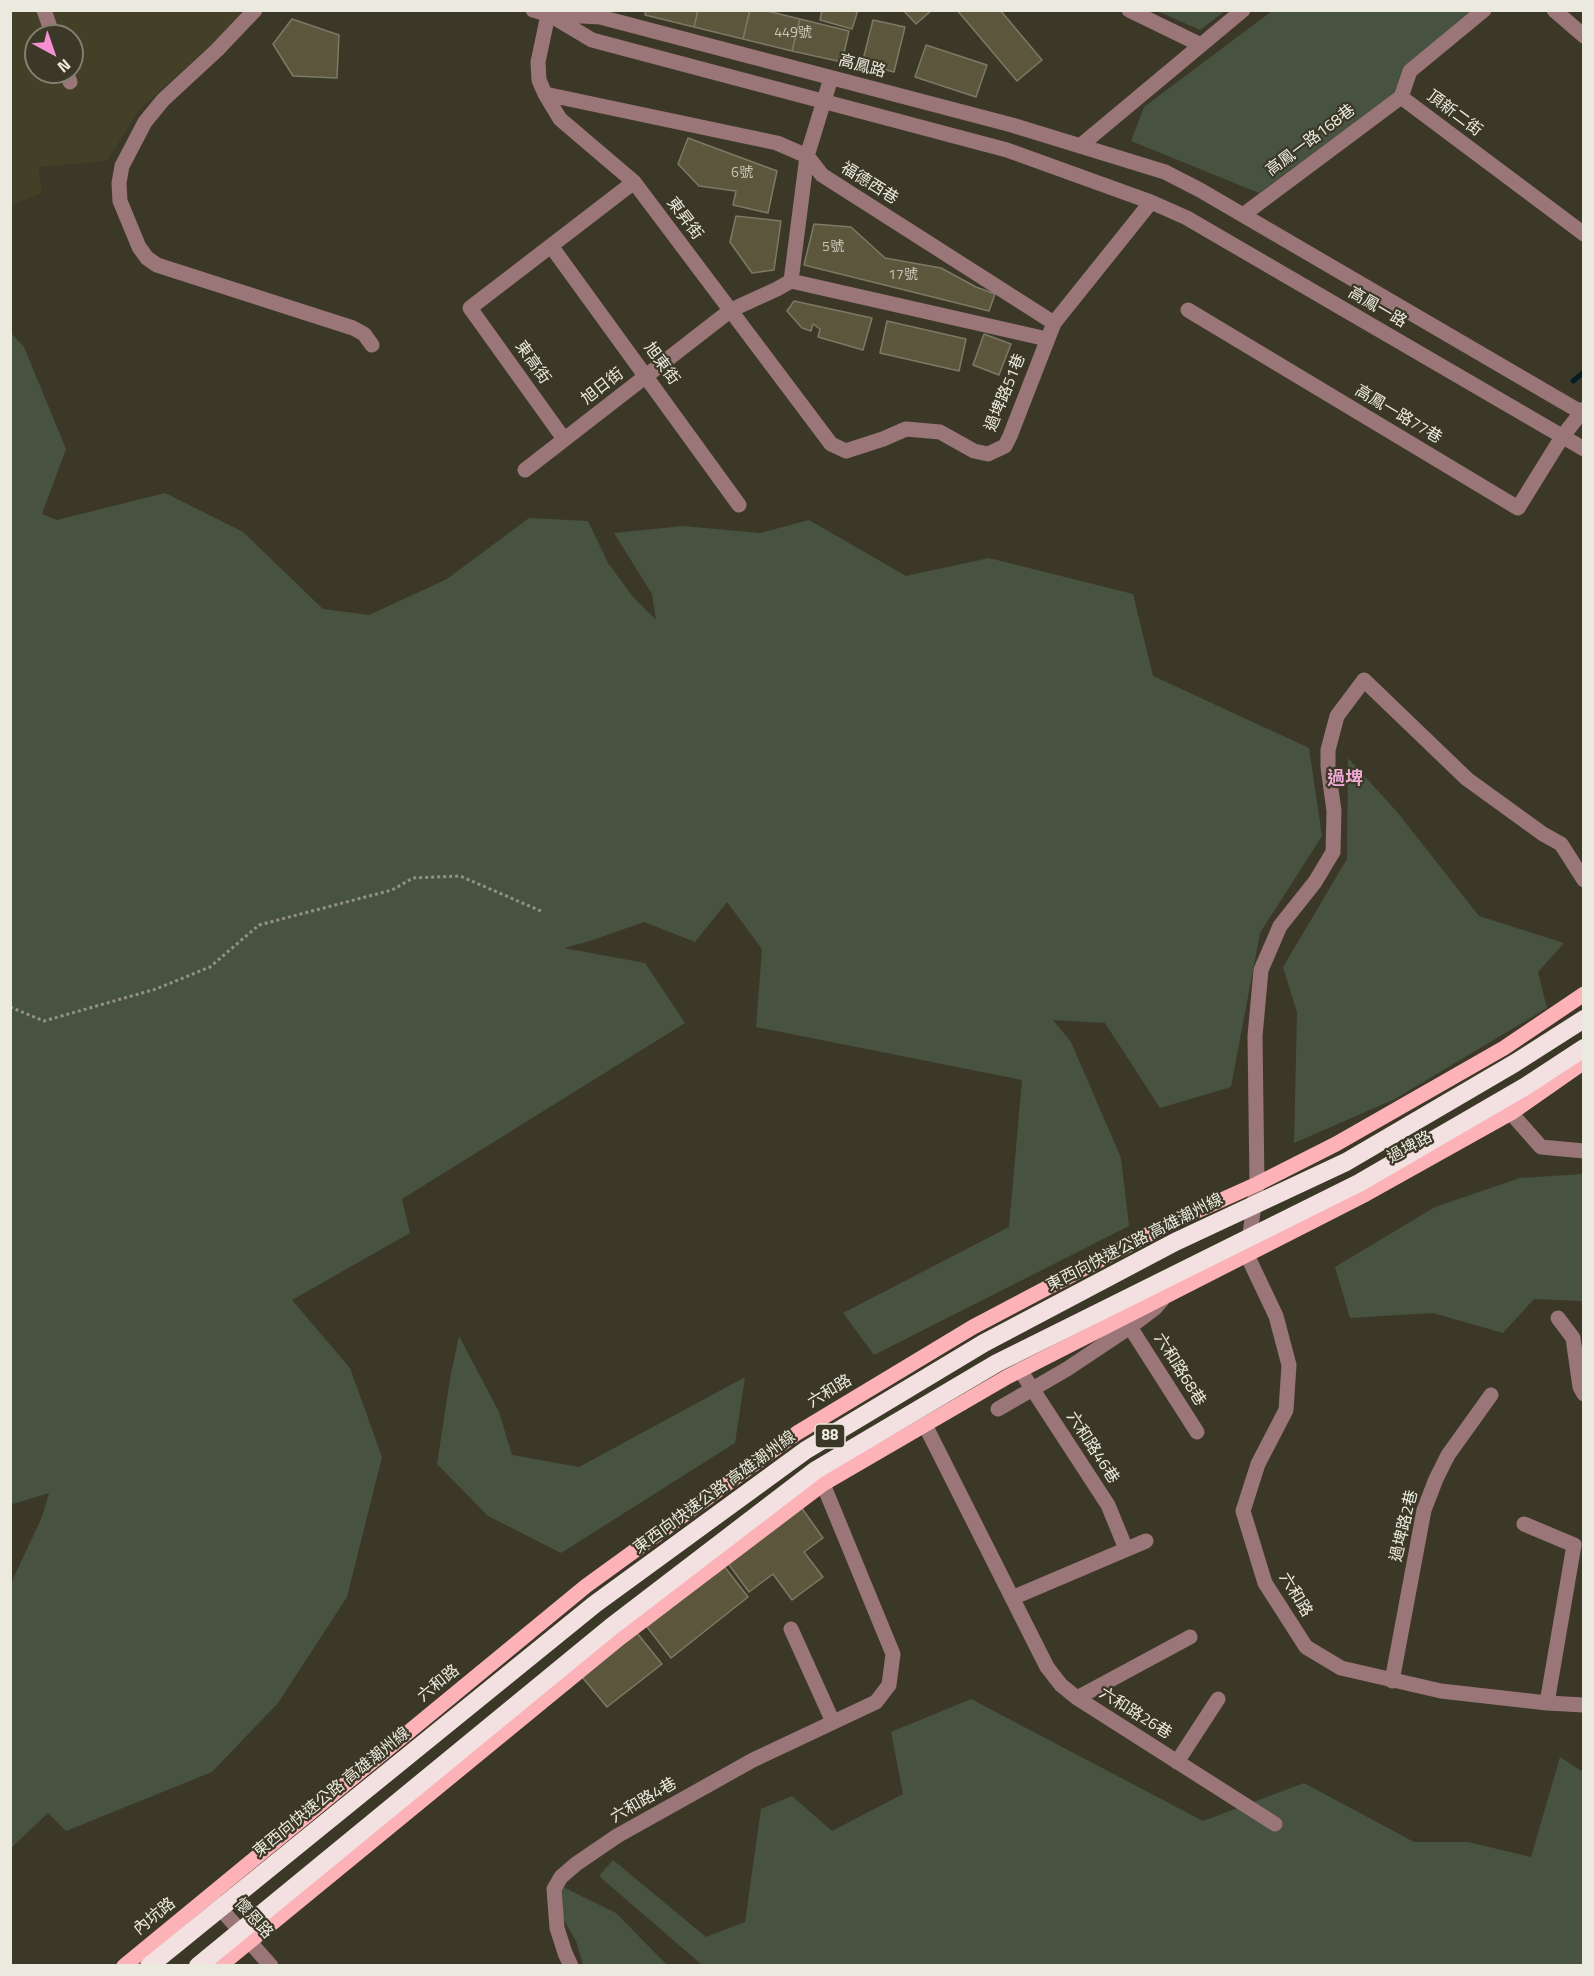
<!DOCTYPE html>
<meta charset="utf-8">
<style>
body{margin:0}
#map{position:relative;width:1594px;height:1976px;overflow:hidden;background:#3b3827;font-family:"Titillium Web",sans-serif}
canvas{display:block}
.frame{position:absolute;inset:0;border:12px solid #eceadf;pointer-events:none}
.north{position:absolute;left:24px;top:24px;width:60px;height:60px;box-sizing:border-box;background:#3b3827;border:2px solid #827f71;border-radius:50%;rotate:140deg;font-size:16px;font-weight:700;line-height:24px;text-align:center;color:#eceadf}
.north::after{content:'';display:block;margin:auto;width:21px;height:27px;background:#f591d2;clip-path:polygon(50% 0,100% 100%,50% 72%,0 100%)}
</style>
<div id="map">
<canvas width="1594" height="1976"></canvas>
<div class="frame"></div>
<div class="north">N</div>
</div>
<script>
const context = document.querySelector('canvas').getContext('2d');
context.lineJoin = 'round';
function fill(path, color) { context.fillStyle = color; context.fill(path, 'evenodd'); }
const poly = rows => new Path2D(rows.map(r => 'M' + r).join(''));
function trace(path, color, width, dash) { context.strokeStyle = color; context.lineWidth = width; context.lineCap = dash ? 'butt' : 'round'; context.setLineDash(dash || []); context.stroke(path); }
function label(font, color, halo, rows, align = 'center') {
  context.font = font + ' "Titillium Web","Noto Sans TC",sans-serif'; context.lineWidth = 4.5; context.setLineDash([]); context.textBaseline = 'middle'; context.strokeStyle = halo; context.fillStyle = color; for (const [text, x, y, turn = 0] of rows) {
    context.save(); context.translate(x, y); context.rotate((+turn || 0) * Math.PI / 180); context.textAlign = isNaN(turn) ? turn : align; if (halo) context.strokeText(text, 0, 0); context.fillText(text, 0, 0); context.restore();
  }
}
const built = poly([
 [11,11,246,11,244,15,139,110,107,161,38,167,42,193,11,205],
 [36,36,72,36,72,72,36,72]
]);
const green = poly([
 [1157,11,1225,11,1200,30],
 [1272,11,1472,11,1403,68,1394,93,1259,193,1131,141,1144,107],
 [11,333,24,347,66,449,42,514,57,520,165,493,243,532,323,609,369,615,447,579,529,518,588,521,608,563,633,597,656,620,652,594,614,533,683,526,760,533,809,520,906,576,989,558,1133,594,1153,676,1309,748,1322,836,1260,933,1231,1087,1160,1108,1105,1023,1053,1020,1071,1042,1121,1158,1129,1226,874,1355,843,1313,1009,1227,1022,1080,756,1027,762,949,727,902,695,942,644,922,590,941,564,948,645,963,685,1023,402,1199,410,1233,292,1300,350,1368,382,1457,347,1597,278,1703,212,1772,66,1831,48,1813,11,1848,11,1583,42,1517,49,1493,13,1504,11,1499],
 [1348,758,1398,813,1479,916,1564,943,1538,972,1547,1008,1395,1099,1294,1143,1297,1012,1283,967,1347,859],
 [1583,1174,1583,1304,1581,1301,1534,1299,1503,1333,1433,1313,1350,1318,1335,1267,1435,1207,1520,1178],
 [459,1336,499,1412,512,1455,579,1467,745,1377,735,1443,561,1553,488,1516,437,1464,450,1379],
 [971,1699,1203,1821,1304,1783,1414,1842,1468,1842,1531,1857,1560,1757,1583,1772,1583,1965,940,1966,938,1964,933,1966,702,1965,599,1876,613,1860,706,1937,745,1922,761,1809,792,1796,832,1831,903,1794,891,1732],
 [559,1885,616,1913,667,1965,583,1965,576,1941,559,1912]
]);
const stream = poly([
 [1573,381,1584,372]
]);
const building = poly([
 [646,10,698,10,694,27,645,15,646,10],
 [698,10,750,10,743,39,694,27,698,10],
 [750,10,763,10,800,19,792,51,743,39,750,10],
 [822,10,858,10,852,29,820,20,822,10],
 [903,10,932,10,916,24,903,10],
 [957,10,1000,10,1042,60,1017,81,957,10],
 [292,19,339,35,337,78,293,76,273,44,292,19],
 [800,19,849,31,842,62,792,51,800,19],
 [873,20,905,27,894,72,862,64,873,20],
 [926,45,987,65,976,97,915,77,926,45],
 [688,138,777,171,768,213,733,205,736,191,699,186,678,164,688,138],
 [736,216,781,221,774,270,752,273,730,242,736,216],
 [814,224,851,227,885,258,941,268,976,287,995,294,989,311,804,265,814,224],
 [794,301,872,318,863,350,818,337,820,329,813,324,811,331,802,328,787,311,794,301],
 [887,321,966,339,959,371,880,353,887,321],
 [984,334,1011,344,999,375,973,365,984,334],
 [801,1507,823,1538,804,1552,823,1577,792,1600,773,1574,749,1592,727,1562,801,1507],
 [724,1566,748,1597,671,1658,647,1627,724,1566],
 [637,1633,662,1664,607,1707,582,1677,637,1633]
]);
const path = poly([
 [10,1007,44,1021,156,989,210,967,259,925,392,890,413,878,460,876,541,911]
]);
const minor = poly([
 [44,10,53,36],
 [255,10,217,50,163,100,145,122,122,166,119,183,120,201,139,247,147,258,157,265,353,328,364,334,372,345],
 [533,10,547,14,600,17,1012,125,1165,172,1200,190,1584,414],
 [549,10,538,62,539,80,545,94,560,119,634,182,831,444,846,451,883,439,906,429,940,432,974,451,988,454,1005,446,1010,436,1054,323,1151,202],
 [1129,10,1201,45],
 [1484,10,1410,71,1401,97,1584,234],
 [1554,10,1584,36],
 [550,15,592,40,1007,150,1151,202,1187,218,1584,449],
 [66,72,70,82],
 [545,94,777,143,807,156,822,175,1054,323],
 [1080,146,1243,10],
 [1243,215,1401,97],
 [551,246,739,505],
 [791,281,807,156,831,78],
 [1188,310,1518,508,1562,437,1584,409],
 [564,439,470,308,634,182],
 [525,470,731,310,777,289,791,281,1047,339],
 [1584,880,1561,844,1543,834,1467,779,1364,680,1337,716,1328,750,1328,767,1334,811,1333,852,1315,882,1280,926,1261,970,1255,1036,1257,1184,1247,1255,1276,1316,1289,1365,1286,1410,1258,1464,1243,1511,1265,1583,1306,1647,1341,1668,1441,1691,1547,1703,1584,1705],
 [1511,1113,1541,1147,1584,1151],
 [1558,1318,1573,1338,1580,1387,1584,1394],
 [1130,1327,1197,1432],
 [1020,1370,1108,1505,1126,1549],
 [998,1409,1067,1369,1130,1327,1155,1308,1162,1300],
 [925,1425,1047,1667,1061,1685,1077,1698,1275,1824],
 [1524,1524,1574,1545,1547,1703],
 [1012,1598,1146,1541],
 [791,1629,833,1722],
 [1392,1681,1424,1510,1436,1479,1448,1455,1491,1395],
 [1077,1698,1190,1637],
 [1177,1762,1218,1699],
 [213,1900,271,1966],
 [571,1966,565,1953,557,1928,554,1889,561,1877,576,1864,617,1836,753,1760,876,1702,889,1685,893,1654,823,1484]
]);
const major = poly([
 [124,1966,586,1586,797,1433,973,1327,1168,1224,1257,1184,1336,1144,1504,1048,1584,994],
 [220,1966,620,1638,823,1484,1007,1377,1366,1194,1511,1113,1584,1062]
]);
const highwayBridge = poly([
 [149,1966,595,1604,806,1450,984,1343,1175,1242,1346,1162,1515,1063,1584,1019],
 [198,1966,611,1627,816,1470,997,1363,1359,1183,1526,1086,1584,1048]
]);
const numberNames = [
 ["449號",793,34],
 ["6號",742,174],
 ["5號",833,248],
 ["17號",903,276]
];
const shields = [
 [830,1436,30]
];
const shieldNames = [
 ["88",830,1436]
];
const streetNames = [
 ["高鳳路",862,67,15],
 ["頂新二街",1454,114,37],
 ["高鳳一路168巷",1311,141,-37],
 ["福德西巷",869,184,32],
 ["東昇街",684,219,53],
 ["高鳳一路",1377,308,30],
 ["東高街",532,363,55],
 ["旭東街",661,364,54],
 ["旭日街",603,387,-38],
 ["過埤路51巷",1006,393,-68],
 ["高鳳一路77巷",1398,415,31],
 ["過埤路",1410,1148,-29],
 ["東西向快速公路 高雄潮州線",1135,1243,-27],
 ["六和路68巷",1179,1370,58],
 ["六和路",830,1392,-31],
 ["六和路46巷",1092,1448,57],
 ["東西向快速公路 高雄潮州線",715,1493,-36],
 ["過埤路2巷",1405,1526,-77],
 ["六和路",1295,1595,59],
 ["六和路",439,1684,-39],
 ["六和路26巷",1135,1714,32],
 ["東西向快速公路 高雄潮州線",332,1793,-39],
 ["六和路4巷",644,1801,-30],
 ["內坑路",155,1917,-39],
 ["懷恩路",253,1919,48]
];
const neighbourhoodNames = [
 ["過埤",1345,780]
];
fill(built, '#443f27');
fill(green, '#485241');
trace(stream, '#001f25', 5);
fill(building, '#5c573c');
trace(building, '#7c7966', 1.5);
trace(path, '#939183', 3, [3, 3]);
trace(minor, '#9a7678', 15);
trace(major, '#fcb2b7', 15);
trace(highwayBridge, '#f3e0e1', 18);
label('14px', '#c8c5b6', null, numberNames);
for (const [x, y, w] of shields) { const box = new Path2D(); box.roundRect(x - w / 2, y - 12, w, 24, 4.5); context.fillStyle = '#3b3827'; context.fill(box); trace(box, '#eceadf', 1.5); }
label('bold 15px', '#eceadf', null, shieldNames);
label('16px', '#eceadf', '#3b3827', streetNames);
label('bold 18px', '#efa9d5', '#3b3827', neighbourhoodNames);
</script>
